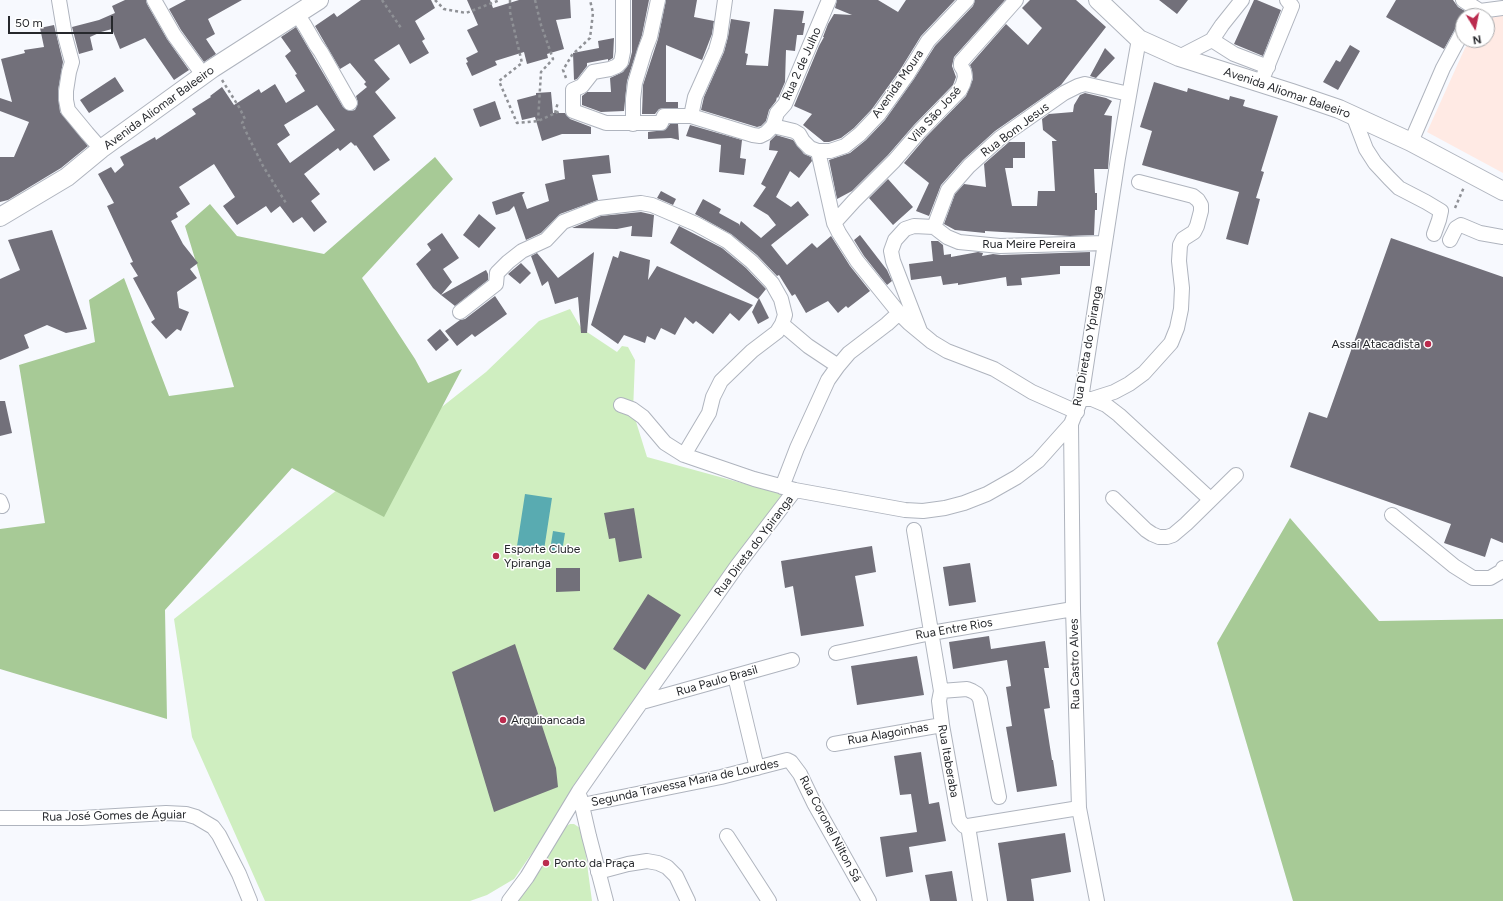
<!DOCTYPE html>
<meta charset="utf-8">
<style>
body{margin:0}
#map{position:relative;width:1503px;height:901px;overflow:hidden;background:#f7f9fe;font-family:Figtree,sans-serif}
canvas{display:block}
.north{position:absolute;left:1455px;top:8px;width:40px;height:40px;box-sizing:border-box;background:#fff;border:1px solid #a8a9ab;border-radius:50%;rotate:170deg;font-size:11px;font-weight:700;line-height:16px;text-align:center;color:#26282c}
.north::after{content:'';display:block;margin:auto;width:14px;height:18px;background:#bb2b4e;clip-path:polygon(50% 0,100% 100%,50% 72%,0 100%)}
.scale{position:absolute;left:8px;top:16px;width:105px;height:18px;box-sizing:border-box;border:2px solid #26282c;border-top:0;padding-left:5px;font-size:12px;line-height:14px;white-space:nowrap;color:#26282c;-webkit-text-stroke:3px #fff;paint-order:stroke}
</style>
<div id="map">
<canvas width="1503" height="901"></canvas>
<div class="north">N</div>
<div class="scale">50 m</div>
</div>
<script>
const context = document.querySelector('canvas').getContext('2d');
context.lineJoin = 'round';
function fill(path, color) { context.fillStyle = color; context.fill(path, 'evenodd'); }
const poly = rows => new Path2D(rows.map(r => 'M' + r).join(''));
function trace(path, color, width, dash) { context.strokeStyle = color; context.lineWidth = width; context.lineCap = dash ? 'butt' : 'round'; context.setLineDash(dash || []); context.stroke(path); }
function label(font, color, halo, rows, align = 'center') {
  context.font = font + ' Figtree,sans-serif'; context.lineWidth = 3; context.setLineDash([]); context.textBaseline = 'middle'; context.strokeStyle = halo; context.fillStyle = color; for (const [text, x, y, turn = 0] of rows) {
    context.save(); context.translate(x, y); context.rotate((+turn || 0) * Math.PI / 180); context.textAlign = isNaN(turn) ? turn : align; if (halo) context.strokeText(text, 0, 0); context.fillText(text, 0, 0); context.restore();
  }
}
const industrial = poly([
 [1495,15,1503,16,1503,173,1427,132,1465,48,1472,40,1487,40,1487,24]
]);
const green = poly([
 [570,309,581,328,617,352,622,346,628,347,635,360,633,412,647,457,782,494,514,879,487,895,470,901,265,901,192,737,174,619,486,372,539,321],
 [570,824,574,824,580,828,583,834,592,901,515,901,563,828]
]);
const forest = poly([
 [435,157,453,179,362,278,415,359,428,383,462,369,384,517,292,468,165,610,167,719,0,669,0,529,45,523,19,365,95,342,89,300,124,278,169,396,234,387,185,226,210,204,237,236,324,254],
 [1290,518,1379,621,1503,619,1503,901,1293,901,1217,643]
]);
const water = poly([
 [525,494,552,498,544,550,517,546],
 [553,531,565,533,562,552,550,550]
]);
const building = poly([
 [125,0,146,0,147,4,167,39,189,70,174,80,145,38,120,49,112,29,101,32,90,37,93,50,79,54,72,27,99,20,115,13,112,6],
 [186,0,242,0,208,19,215,34,206,39,216,54,204,62,181,30,169,9],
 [361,0,431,0,435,8,415,21,425,39,422,41,429,53,410,64,399,44,374,60,390,79,375,92,396,118,373,136,390,160,374,171,356,145,355,146,351,142,340,151,338,148,304,174,320,194,311,201,327,222,314,232,302,217,293,223,280,206,271,213,266,206,237,225,223,206,235,197,214,164,179,187,190,204,176,213,178,217,171,221,183,244,198,263,190,269,197,278,177,292,179,308,189,312,181,331,177,329,166,339,151,322,155,319,133,278,138,276,130,263,133,262,107,206,114,203,98,174,111,167,115,173,124,165,120,157,155,137,156,140,196,114,192,109,211,97,210,96,222,87,234,105,259,89,261,93,275,84,286,103,305,91,295,75,297,74,285,56,291,51,281,37,296,27,343,107,350,111,355,110,358,103,356,96,367,87,364,84,366,82,350,63,340,69,315,26,334,13,337,17],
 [317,105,335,130,290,163,277,144,290,135,284,125],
 [467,0,490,0,493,8,519,0,570,0,571,18,556,20,564,49,547,54,548,58,527,64,524,52,495,61,497,65,472,76,466,63,468,62,466,58,478,52,467,30,478,25],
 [632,0,649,0,642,35,627,81,624,111,601,112,582,105,582,96,587,92,611,92,610,78,623,72,629,64,632,52],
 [666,0,697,0,694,17,714,21,712,34,702,60,666,45,666,102,678,102,678,108,664,108,659,109,655,114,642,114,643,85,658,39],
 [837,0,878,0,898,12,906,0,955,0,921,36,900,70,872,109,854,128,841,138,829,142,824,142,803,125,812,114,794,106,819,46,824,37,823,37,828,24,834,14,852,15,835,8],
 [975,0,1005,0,954,57,952,66,956,77,953,85,914,125,888,155,852,191,837,199,829,160,850,153,866,140,885,120,914,79,935,46,973,6],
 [1030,0,1076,0,1106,27,1061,85,995,131,963,160,941,185,929,216,916,211,929,183,904,163,926,137,966,96,973,79,972,70,970,65,1006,24,1028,45,1042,28,1022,8],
 [1159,0,1188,0,1177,14],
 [1254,0,1257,0,1281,10,1263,56,1234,44],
 [1396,0,1453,0,1458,7,1465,11,1444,49,1386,17],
 [774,9,804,11,802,23,805,23,803,35,797,35,795,51,786,50,785,82,778,98,777,97,776,101,769,110,766,121,761,126,757,127,701,110,704,97,724,52,728,37,731,19,750,22,745,53,748,54,746,65,768,66],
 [54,25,63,62,58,91,60,112,88,146,61,168,8,200,0,202,0,157,14,157,29,122,0,111,0,98,12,102,1,59,25,53,24,50,44,47,40,28],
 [614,38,613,58,608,61,608,59,587,63,587,66,577,79,574,80,573,53,599,48,598,41],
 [1350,45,1360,51,1338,90,1323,82,1336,60,1340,62],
 [1105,48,1115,58,1096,78,1090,76],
 [115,77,124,91,89,113,80,100],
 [1154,82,1187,92,1188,88,1229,100,1230,96,1245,100,1243,106,1278,116,1261,171,1264,172,1256,198,1260,199,1248,245,1226,239,1239,192,1142,165,1152,131,1140,127],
 [551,92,553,113,565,113,570,119,591,127,591,134,562,134,542,141,535,117,522,120,517,100,536,95,536,93],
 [1085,93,1106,98,1112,101,1104,115,1112,116,1108,169,1094,169,1095,193,1097,193,1097,210,1095,210,1094,235,1070,236,985,231,985,233,955,230,944,224,955,194,964,184,986,187,984,164,1009,142,1025,142,1025,158,1013,158,1013,168,1005,168,1012,206,1037,206,1038,191,1055,191,1052,141,1057,141,1043,130,1042,119,1049,114,1073,112,1074,105,1080,95],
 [495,101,501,119,480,127,473,109],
 [670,124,678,124,679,140,671,138,648,139,648,132,665,130],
 [690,125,742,140,740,158,746,159,744,175,719,172,721,145,686,136],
 [776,135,793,140,804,154,811,157,812,161,799,178,790,171,776,197,791,207,798,201,809,215,771,245,787,265,812,243,817,248,831,236,850,266,870,291,848,308,846,306,838,313,828,301,806,313,795,294,792,296,779,275,777,276,757,255,731,234,695,214,703,199,721,209,719,213,739,224,739,226,741,221,761,238,776,225,768,215,753,206,766,187,761,184,778,151,769,150,770,141],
 [609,155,611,173,592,175,598,200,560,214,541,233,526,240,514,206,509,211,496,215,492,202,521,192,525,192,522,195,527,209,549,201,545,184,565,179,563,160],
 [888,179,913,207,893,225,869,198],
 [661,191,676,199,673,205,657,198],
 [641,212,654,215,652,237,631,236,632,226,617,229,572,228,601,216],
 [479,214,496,228,479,248,463,235],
 [679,226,722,248,746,268,766,289,758,299,670,243],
 [52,230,87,329,66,333,47,325,24,335,29,348,0,360,0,279,20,270,8,240],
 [442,233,459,258,443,269,452,282,441,295,433,288,416,264,431,250,427,244],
 [860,235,887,270,892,281,887,285,864,256,854,240],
 [1391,238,1503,277,1503,543,1491,538,1485,557,1444,543,1451,524,1290,467,1309,412,1327,418],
 [931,241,938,241,943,245,944,255,951,254,951,257,978,252,983,253,982,256,993,254,1001,255,1090,252,1090,266,1060,266,1060,274,1021,278,1022,285,1007,286,1006,277,958,285,958,283,943,285,941,276,911,280,909,264,933,261],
 [620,251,650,260,648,280,657,266,753,305,739,321,730,313,713,334,696,321,693,324,685,317,675,335,661,328,655,340,647,336,645,343,624,335,618,344,591,325,613,256,618,258],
 [594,252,587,333,581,333,578,297,555,304,548,281,542,286,531,256,537,253,558,278],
 [521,263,531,273,520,284,508,274],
 [486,270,488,274,488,280,455,306,441,295],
 [495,296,507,314,475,337,472,334,457,346,445,331,460,320,465,319],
 [759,298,769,318,758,324,752,312],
 [440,329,449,340,436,351,427,340],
 [0,401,5,401,12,433,0,436],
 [634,508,642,558,619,562,615,538,609,539,604,513],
 [872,546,876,572,855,576,864,626,801,636,793,586,785,588,781,561],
 [970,563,976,602,949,606,943,567],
 [556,568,580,568,580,591,556,592],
 [648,594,681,615,645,670,613,649],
 [989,636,991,649,1045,641,1049,668,1044,668,1050,708,1044,709,1052,760,1053,760,1057,786,1017,792,1006,727,1012,726,1006,687,1011,686,1007,660,953,669,949,642],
 [515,644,556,768,558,787,494,812,452,672],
 [917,656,924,695,857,705,851,666],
 [921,752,929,804,939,802,946,841,909,847,913,872,886,877,880,837,917,832,911,794,900,795,894,756],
 [1065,833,1071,872,1031,879,1034,901,1007,901,998,843],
 [952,871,957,901,930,901,925,875]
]);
const path = poly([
 [382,0,401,28],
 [435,0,444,9,466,13,500,0],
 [510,0,510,12,522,63,499,81,517,123,538,121,560,111],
 [535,0,541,25,553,59,541,72,538,121],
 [566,78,563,70,572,55,590,38,593,13,590,0],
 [222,80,239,107,245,119,242,123,248,136,263,166,286,203],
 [555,113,558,102],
 [1455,208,1464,187]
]);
const minor = poly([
 [59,0,65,36,72,62,69,72,66,91,66,100,68,110,87,133,101,149],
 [154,0,174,35,204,76],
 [623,0,623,52,621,62,617,66,610,69,593,72,582,86,573,90,573,111,606,123,661,123,664,116,691,116,753,135,760,136,766,133,773,126,794,131,799,134,803,141,810,148,818,151,830,151,845,146,860,134,879,114,907,75,928,41,967,0],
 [1463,0,1480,11],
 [297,14,305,26,316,45,321,52,350,103],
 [1475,16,1480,11,1503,8],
 [1212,40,1234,54,1268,67],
 [1179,57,1212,40,1222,25,1242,0],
 [1261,82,1292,6,1287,0],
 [1353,115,1366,149,1375,163,1389,178,1399,188,1426,202,1441,211,1439,220,1434,234],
 [691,116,695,97,716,50,720,36,725,0],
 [633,124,633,99,635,83,645,50,650,37,658,0],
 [773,126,777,113,785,104,829,0],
 [1411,142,1443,68,1463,31],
 [818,151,834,223,839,233,857,261,899,313,909,323,932,342,947,351,994,369,1032,392,1077,412],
 [834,223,854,201,894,161,920,131,960,90,963,84,965,77,964,71,961,66,961,62,1016,0],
 [934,227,948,190,969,166,1000,138,1064,93,1078,86,1085,84,1129,94],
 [1450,240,1456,228,1461,225,1480,233,1503,237],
 [460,312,496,284,497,273,508,262,522,251,546,240,563,222,599,208,641,203,652,205,696,224,727,241,752,262,772,283,781,299,785,315,782,324,777,332,752,351,721,381,713,397,709,413,684,455],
 [782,324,808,346,838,366],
 [920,331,893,261,891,251,895,240,905,229,914,226,934,227,947,237,959,242,1000,246,1105,243],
 [1081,399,1092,399,1114,392,1129,384,1144,373,1171,343,1177,328,1181,309,1182,288,1179,261,1180,245,1183,239,1194,232,1197,226,1201,211,1201,205,1198,200,1193,196,1139,182],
 [1092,399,1106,405,1119,415,1210,499],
 [621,405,632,409,643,417,665,443,684,455,754,479,795,490,905,510,923,511,945,508,964,503,987,494,1017,477,1038,461,1071,424,1081,399,1118,158,1139,39],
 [1071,424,1073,609,1079,808,1097,901],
 [782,487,797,448,828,380,838,366,849,353,887,324,899,313],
 [1113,498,1146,530,1152,534,1159,537,1167,537,1173,535,1186,524,1236,475],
 [0,501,2,506],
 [1392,515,1454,566,1473,578,1490,578,1502,571,1503,568],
 [914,530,941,691,939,701,942,725,959,820,964,826,968,826,1079,808],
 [836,653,931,633,1073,609],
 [735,676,757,768],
 [941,691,967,689,972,691,977,694,980,699,999,797],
 [642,702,792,660],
 [834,744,942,725],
 [580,797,589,836,606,901],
 [582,805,721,777,787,760,791,762,800,774,814,803,869,901],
 [0,818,82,818,166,813,186,814,196,817,213,827,219,835,239,874,250,901],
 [968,826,980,901],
 [727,836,769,901],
 [598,872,628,864,647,861,658,863,667,867,676,876,688,901],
 [509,901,527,877,579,791,604,755,737,566,795,490]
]);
const major = poly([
 [1098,0,1139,39,1179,57,1292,93,1339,109,1411,142,1503,191],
 [0,217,67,177,101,149,213,68,319,0]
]);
const markers = [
 [1428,344,4,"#bb2b4e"],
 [496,556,4,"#bb2b4e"],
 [503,720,4,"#bb2b4e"],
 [546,863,4,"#bb2b4e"]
];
const streetNames = [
 ["Rua 2 de Julho",802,64,-66],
 ["Avenida Moura",898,84,-55],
 ["Avenida Aliomar Baleeiro",1287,93,19],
 ["Avenida Aliomar Baleeiro",159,108,-36],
 ["Vila São José",935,115,-48],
 ["Rua Bom Jesus",1015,130,-37],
 ["Rua Meire Pereira",1029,244],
 ["Rua Direta do Ypiranga",1088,346,-80],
 ["Rua Direta do Ypiranga",754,546,-53],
 ["Rua Entre Rios",954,629,-10],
 ["Rua Castro Alves",1075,664,-91],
 ["Rua Paulo Brasil",717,681,-16],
 ["Rua Alagoinhas",888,734,-10],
 ["Rua Itaberaba",948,761,80],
 ["Segunda Travessa Maria de Lourdes",685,783,-12],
 ["Rua José Gomes de Águiar",114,816,-1],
 ["Rua Coronel Nilton Sá",830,829,62]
];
const poiNames = [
 ["Assaí Atacadista",1420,344,"right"],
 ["Esporte Clube",504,549],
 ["Ypiranga",504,563],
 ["Arquibancada",511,720],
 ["Ponto da Praça",554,863]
];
fill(industrial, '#ffeae4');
fill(green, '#cfeec0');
fill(forest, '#a7ca96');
fill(water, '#59abb1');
fill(building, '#72707a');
trace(minor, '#afb4be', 16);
trace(major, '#afb4be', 20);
trace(path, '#8f9196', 2.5, [3, 3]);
trace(minor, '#fff', 14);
trace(major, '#fff', 18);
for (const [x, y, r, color] of markers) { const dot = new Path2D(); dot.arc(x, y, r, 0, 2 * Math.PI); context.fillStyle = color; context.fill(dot); trace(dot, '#fff', 1.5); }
label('12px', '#26282c', '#fff', streetNames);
label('12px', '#26282c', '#fff', poiNames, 'left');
</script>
